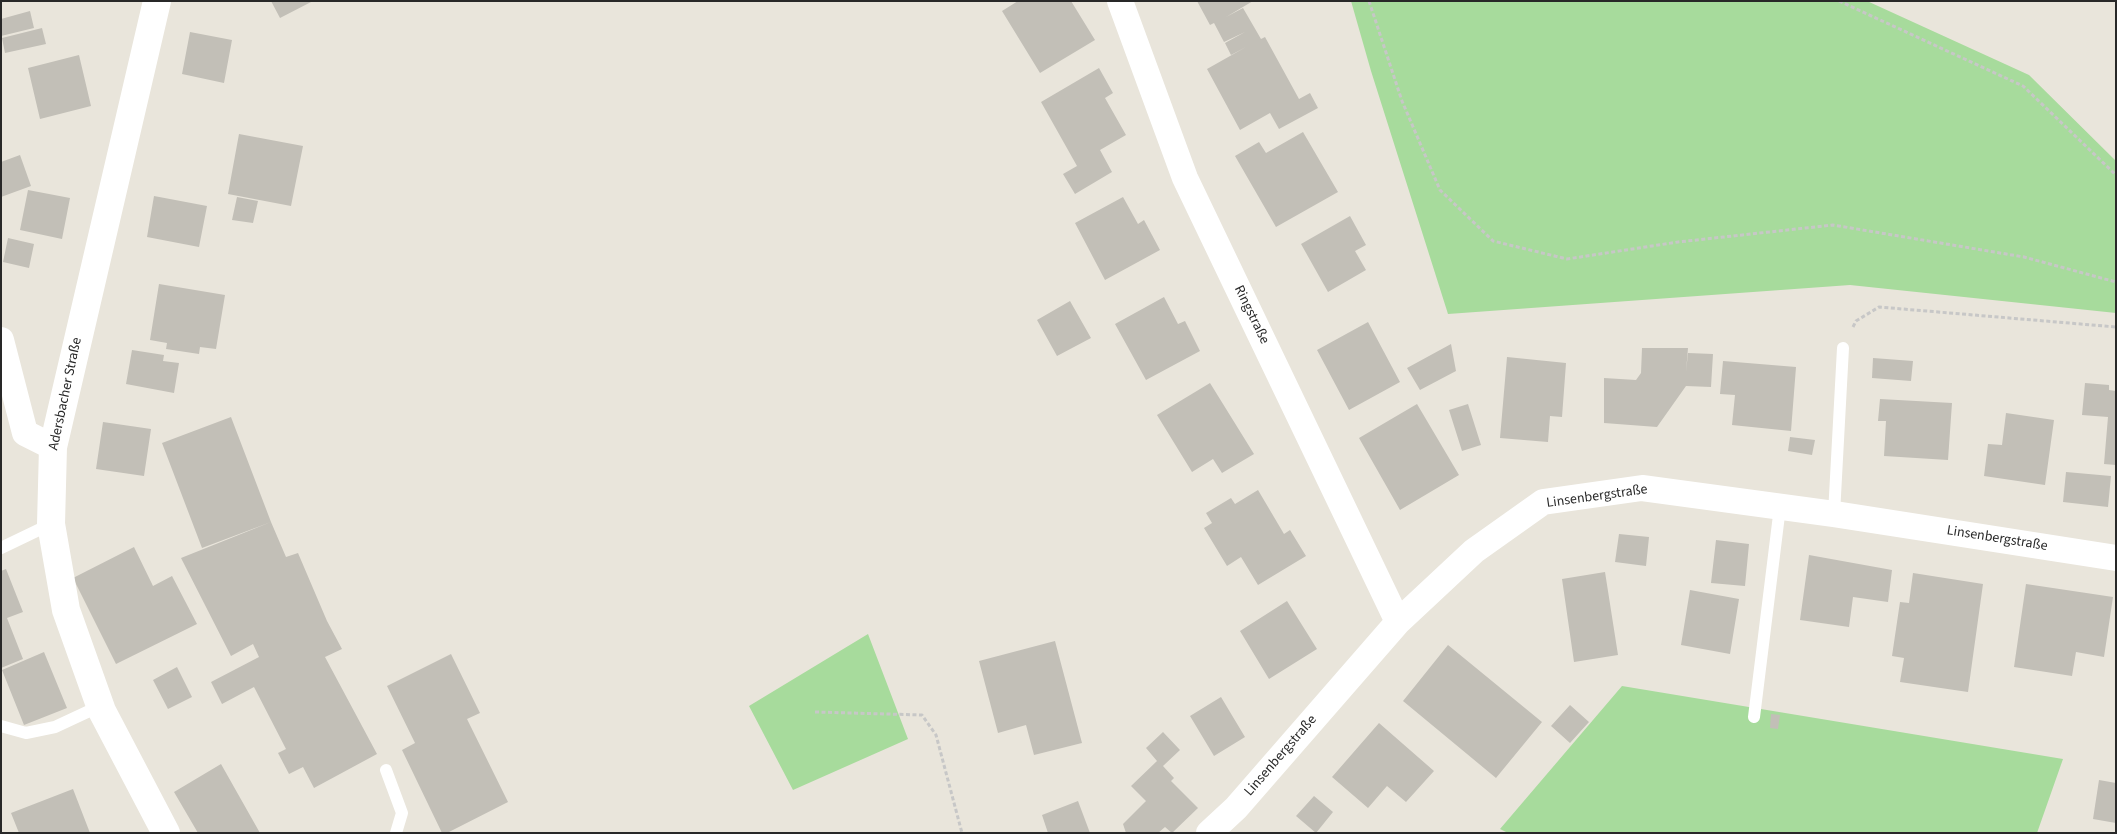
<!DOCTYPE html>
<meta charset="utf-8">
<style>
body{margin:0}
#map{position:relative;width:2117px;height:834px;overflow:hidden;background:#e9e5db;font-family:"Source Sans 3",sans-serif}
canvas{display:block}
.frame{position:absolute;inset:0;border:2px solid #282828;pointer-events:none}
</style>
<div id="map">
<canvas width="2117" height="834"></canvas>
<div class="frame"></div>
</div>
<script>
const context = document.querySelector('canvas').getContext('2d');
context.lineJoin = 'round';
function fill(path, color) { context.fillStyle = color; context.fill(path, 'evenodd'); }
const poly = rows => new Path2D(rows.map(r => 'M' + r).join(''));
function trace(path, color, width, dash) { context.strokeStyle = color; context.lineWidth = width; context.lineCap = dash ? 'butt' : 'round'; context.setLineDash(dash || []); context.stroke(path); }
function label(font, color, halo, rows, align = 'center') {
  context.font = font + ' "Source Sans 3",sans-serif'; context.lineWidth = 4; context.setLineDash([]); context.textBaseline = 'middle'; context.strokeStyle = halo; context.fillStyle = color; for (const [text, x, y, turn = 0] of rows) {
    context.save(); context.translate(x, y); context.rotate((+turn || 0) * Math.PI / 180); context.textAlign = isNaN(turn) ? turn : align; if (halo) context.strokeText(text, 0, 0); context.fillText(text, 0, 0); context.restore();
  }
}
const green = poly([
 [1351,1,1867,1,2029,75,2116,161,2116,313,1850,285,1448,314,1371,71],
 [868,634,908,739,793,790,749,706],
 [1622,686,2063,759,2037,833,1508,833,1500,829]
]);
const building = poly([
 [271,1,313,1,280,18],
 [1018,1,1071,1,1095,40,1040,73,1002,11],
 [1197,1,1253,1,1226,17,1243,8,1261,39,1265,37,1299,99,1310,93,1318,108,1279,129,1270,113,1240,130,1207,69,1246,47,1231,55,1225,43,1245,32,1224,42,1214,23,1210,25],
 [30,11,34,28,1,36,1,19],
 [42,28,46,44,5,53,2,38],
 [190,32,232,40,224,83,182,74],
 [79,55,91,106,40,119,28,68],
 [1099,68,1113,93,1105,98,1126,135,1100,150,1112,172,1075,194,1063,174,1077,166,1041,102],
 [1303,132,1338,192,1276,227,1235,156,1259,142,1266,153],
 [239,134,303,146,291,206,228,194],
 [20,155,31,186,1,197,1,162],
 [28,190,70,198,62,239,20,230],
 [154,196,207,206,199,247,147,237],
 [237,197,258,201,253,223,232,220],
 [1123,197,1138,224,1144,220,1160,250,1105,280,1075,223],
 [1350,216,1366,245,1355,251,1366,270,1328,292,1301,244],
 [8,238,34,244,29,268,3,262],
 [159,284,225,295,216,349,200,347,199,354,166,349,167,343,150,340],
 [1164,297,1178,324,1185,321,1200,351,1146,380,1115,324],
 [1070,301,1091,338,1057,356,1037,320],
 [1368,322,1400,382,1349,410,1317,350],
 [1451,344,1456,371,1420,390,1407,368],
 [1642,348,1688,348,1686,372,1688,353,1713,354,1711,387,1686,386,1657,427,1604,423,1604,378,1636,380,1641,373],
 [132,350,164,355,163,361,179,363,174,393,126,384],
 [1507,357,1566,363,1562,417,1550,416,1548,442,1500,438],
 [1873,358,1913,361,1911,381,1872,378],
 [1723,361,1796,367,1791,431,1732,425,1735,395,1720,394],
 [1210,383,1254,454,1222,473,1213,459,1192,472,1157,415],
 [2085,383,2109,385,2109,390,2116,391,2116,465,2104,464,2108,417,2082,415],
 [1880,399,1952,403,1948,460,1884,456,1886,421,1878,421],
 [1417,404,1459,475,1400,510,1359,438],
 [1468,404,1481,445,1462,451,1449,410],
 [2006,413,2054,420,2045,485,1984,476,1988,444,2002,445],
 [231,417,271,522,202,548,162,443],
 [103,422,151,429,144,476,96,469],
 [1790,437,1815,440,1812,455,1788,451],
 [2066,472,2111,476,2108,507,2063,502],
 [1258,490,1284,534,1290,530,1306,556,1258,585,1241,557,1227,566,1204,528,1212,523,1206,513,1231,498,1235,504],
 [271,522,286,557,298,553,327,621,342,649,325,657,377,754,314,788,303,767,289,774,278,753,286,749,254,687,222,704,211,682,259,657,253,644,231,656,181,558],
 [1619,534,1649,537,1646,566,1615,562],
 [1716,540,1749,544,1745,586,1711,583],
 [134,547,153,586,172,576,197,624,116,664,73,578],
 [1809,555,1892,570,1888,602,1853,597,1849,627,1800,620],
 [6,569,23,612,7,618,23,659,1,668,1,571],
 [1605,572,1618,655,1574,662,1562,579],
 [1913,573,1983,584,1968,692,1900,682,1904,658,1892,656,1900,602,1909,603],
 [2026,584,2113,597,2104,657,2076,652,2072,676,2014,667],
 [1690,590,1739,599,1730,654,1681,645],
 [1287,601,1317,649,1269,679,1240,631],
 [1055,641,1082,743,1034,755,1026,725,998,733,979,661],
 [1448,645,1542,722,1496,778,1403,701],
 [44,652,67,708,24,725,2,670],
 [451,654,480,713,467,719,508,802,447,833,442,833,402,750,415,743,387,686],
 [177,667,192,697,168,709,153,680],
 [1221,697,1245,737,1214,756,1190,716],
 [1570,705,1589,722,1570,743,1551,726],
 [1771,714,1780,715,1778,729,1770,728],
 [1379,723,1434,771,1406,802,1387,786,1368,808,1332,777],
 [1163,732,1180,750,1163,766,1174,778,1171,781,1198,808,1172,833,1165,827,1158,833,1126,833,1123,824,1146,801,1131,786,1157,761,1146,748],
 [221,764,260,833,198,833,174,792],
 [2099,780,2116,783,2116,823,2093,819],
 [73,789,90,833,19,833,11,813],
 [1314,796,1333,812,1316,833,1296,816],
 [1078,801,1090,833,1048,833,1042,815]
]);
const path = poly([
 [1369,1,1402,101,1440,190,1493,241,1567,259,1678,242,1833,225,2024,257,2116,282],
 [1839,1,2023,86,2116,175],
 [1853,327,1856,321,1879,307,2116,327],
 [815,712,922,715,936,735,962,833]
]);
const lane = poly([
 [1834,514,1843,348],
 [1,548,51,524],
 [1754,717,1780,507],
 [1,726,26,733,55,727,100,706],
 [386,770,402,813,396,833]
]);
const street = poly([
 [1120,1,1185,178,1398,622],
 [1,340,25,433,53,447],
 [1209,833,1236,808,1398,622,1474,551,1543,502,1642,488,1834,514,2116,558]
]);
const secondary = poly([
 [157,1,53,447,51,524,66,610,102,711,166,833]
]);
const streetNames = [
 ["Ringstraße",1251,315,64],
 ["Adersbacher Straße",66,394,-78],
 ["Linsenbergstraße",1597,497,-8],
 ["Linsenbergstraße",1997,539,9],
 ["Linsenbergstraße",1281,756,-49]
];
fill(green, '#a7db9c');
fill(building, '#c2bfb7');
trace(path, '#c7c7c7', 3, [4, 2.5]);
trace(lane, '#fff', 12);
trace(street, '#fff', 26);
trace(secondary, '#fff', 28);
label('14px', '#282828', '#fff', streetNames);
</script>
